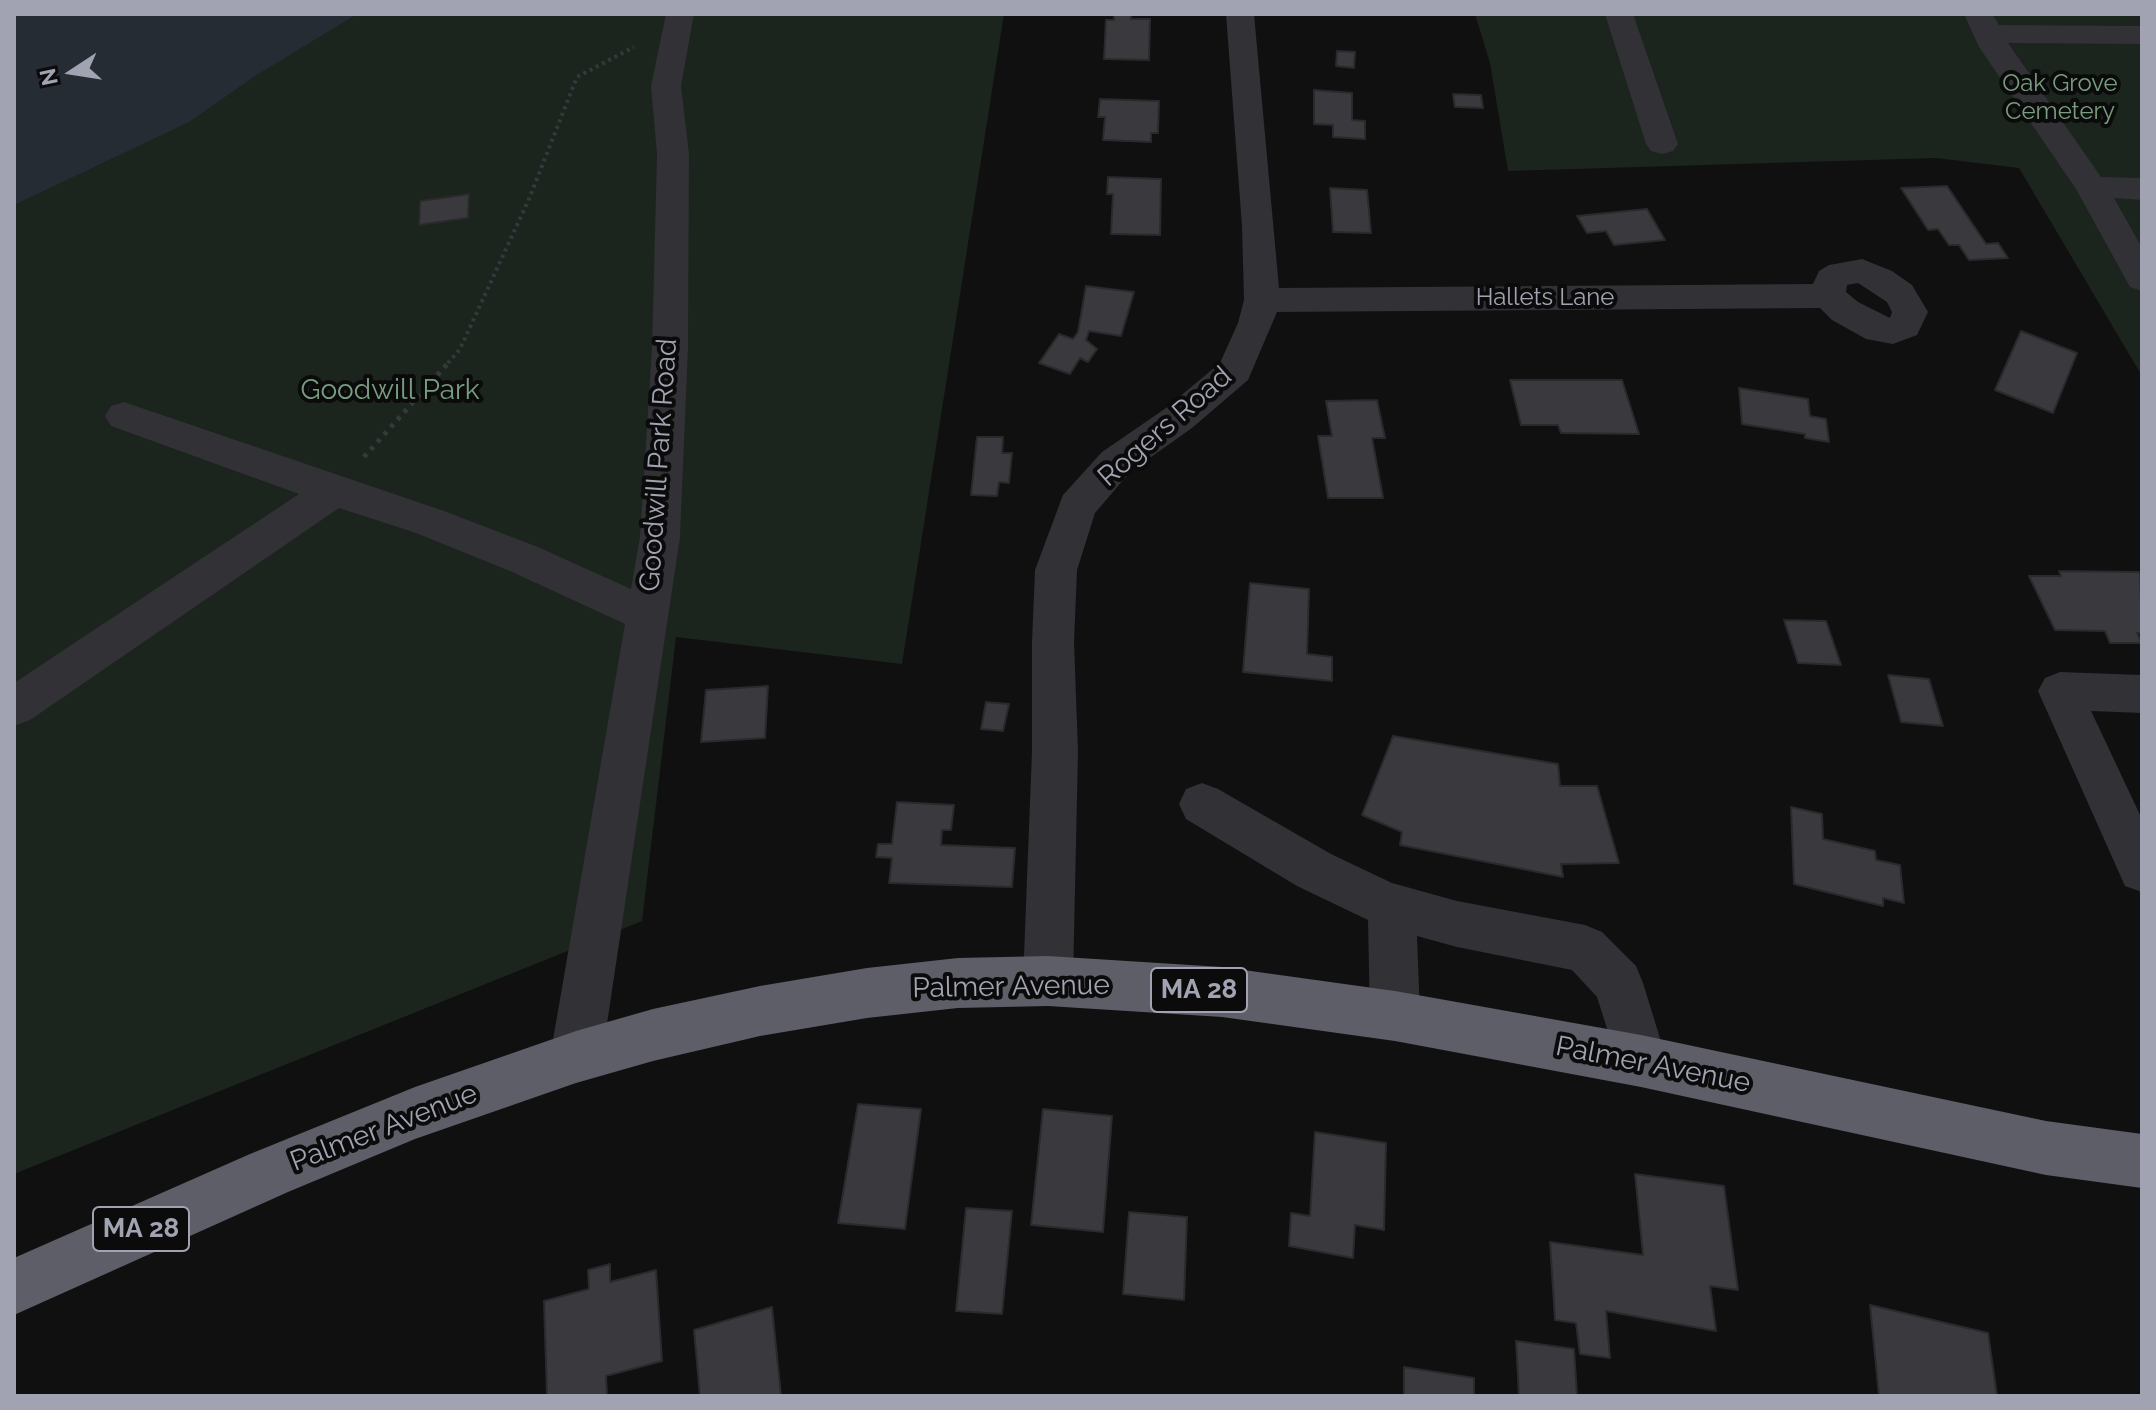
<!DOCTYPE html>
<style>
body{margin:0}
#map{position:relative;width:2156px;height:1410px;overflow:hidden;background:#101011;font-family:Raleway,sans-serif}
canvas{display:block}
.frame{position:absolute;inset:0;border:16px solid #a1a3b2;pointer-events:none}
.north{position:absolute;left:32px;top:32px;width:80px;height:80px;-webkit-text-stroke:6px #0b0b0c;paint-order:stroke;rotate:258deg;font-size:22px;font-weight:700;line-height:32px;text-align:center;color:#a1a3b2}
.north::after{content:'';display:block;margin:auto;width:28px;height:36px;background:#a1a3b2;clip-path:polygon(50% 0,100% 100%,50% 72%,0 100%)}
</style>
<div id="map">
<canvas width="2156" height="1410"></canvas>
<div class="frame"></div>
<div class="north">N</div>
</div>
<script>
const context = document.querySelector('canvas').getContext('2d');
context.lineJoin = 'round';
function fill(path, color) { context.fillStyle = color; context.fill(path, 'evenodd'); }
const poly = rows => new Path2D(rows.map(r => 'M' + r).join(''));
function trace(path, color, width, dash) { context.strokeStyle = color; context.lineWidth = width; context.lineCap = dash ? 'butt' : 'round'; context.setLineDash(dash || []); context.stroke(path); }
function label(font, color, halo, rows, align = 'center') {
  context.font = font + ' Raleway,sans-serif'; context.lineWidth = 8; context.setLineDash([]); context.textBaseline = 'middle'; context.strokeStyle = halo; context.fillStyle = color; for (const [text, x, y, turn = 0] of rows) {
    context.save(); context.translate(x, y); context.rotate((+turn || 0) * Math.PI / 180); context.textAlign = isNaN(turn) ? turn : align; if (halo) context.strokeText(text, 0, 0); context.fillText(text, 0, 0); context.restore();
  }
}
const green = poly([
 [14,14,1004,14,902,664,676,637,642,921,14,1174],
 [1475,14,2142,14,2142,376,2019,168,1936,158,1508,171,1490,63]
]);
const water = poly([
 [14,14,357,14,255,76,189,122,14,205]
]);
const building = poly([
 [1114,14,1131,14,1131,19,1150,19,1149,60,1104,59,1106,20,1114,20,1114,14],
 [1337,51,1355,52,1354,68,1336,66,1337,51],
 [1314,90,1352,93,1352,120,1365,121,1365,139,1333,137,1333,125,1314,124,1314,90],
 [1453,94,1481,95,1483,108,1455,107,1453,94],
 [1100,99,1159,101,1158,133,1151,133,1151,142,1103,140,1105,117,1098,117,1100,99],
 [1108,177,1161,179,1160,235,1111,234,1113,194,1107,194,1108,177],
 [1947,186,1986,244,1998,243,2008,258,1969,260,1959,245,1949,245,1938,229,1928,230,1901,188,1947,186],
 [1330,188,1367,190,1371,233,1333,232,1330,188],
 [469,194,468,218,419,225,420,201,469,194],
 [1647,209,1665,240,1614,245,1606,231,1587,233,1577,216,1647,209],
 [1086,286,1134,292,1121,336,1089,331,1086,340,1097,349,1088,362,1080,358,1070,374,1039,363,1059,334,1073,339,1078,332,1086,286],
 [2021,331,2077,353,2053,413,1995,390,2021,331],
 [1510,380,1622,380,1639,434,1561,433,1558,425,1521,425,1510,380],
 [1739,388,1808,399,1810,416,1826,419,1829,442,1805,438,1805,434,1742,424,1739,388],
 [1377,400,1385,438,1372,438,1383,498,1328,498,1318,436,1332,436,1326,401,1377,400],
 [977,437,1003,437,1002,453,1012,453,1009,483,999,482,997,496,971,495,977,437],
 [2059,571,2140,572,2142,633,2137,633,2142,643,2110,643,2105,631,2055,630,2029,576,2061,576,2059,571],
 [1250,583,1309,589,1307,654,1332,657,1332,681,1243,672,1250,583],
 [1784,620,1826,621,1841,665,1798,663,1784,620],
 [1888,675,1929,679,1943,726,1901,722,1888,675],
 [768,686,765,738,701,742,706,690,768,686],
 [986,702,1009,704,1003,731,981,729,986,702],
 [1393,736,1558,764,1560,786,1597,786,1619,863,1561,864,1563,877,1400,845,1402,832,1362,815,1393,736],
 [897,802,954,805,951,830,942,830,941,845,1015,848,1012,887,889,883,892,858,876,857,878,844,892,844,897,802],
 [1791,807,1822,814,1823,839,1875,851,1876,860,1900,865,1904,903,1883,898,1883,906,1794,884,1791,807],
 [858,1104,921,1109,905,1229,838,1223,858,1104],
 [1043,1109,1112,1116,1103,1232,1031,1225,1043,1109],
 [1315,1132,1386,1143,1384,1230,1355,1225,1353,1258,1289,1246,1291,1213,1310,1216,1315,1132],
 [1635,1174,1724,1186,1738,1290,1710,1286,1716,1331,1606,1311,1610,1358,1580,1354,1576,1323,1555,1320,1550,1242,1643,1255,1635,1174],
 [966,1208,1012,1211,1002,1314,956,1311,966,1208],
 [1129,1212,1187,1217,1184,1300,1123,1294,1129,1212],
 [610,1264,610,1282,656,1270,662,1361,606,1376,607,1396,547,1396,544,1301,589,1289,588,1270,610,1264],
 [1870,1305,1988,1333,1997,1396,1879,1396,1870,1305],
 [772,1307,781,1396,700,1396,694,1330,772,1307],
 [1516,1341,1574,1349,1577,1396,1519,1396,1516,1341],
 [1404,1367,1474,1378,1474,1396,1404,1396,1404,1367]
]);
const pathFar1 = poly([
 [448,363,460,349,529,199,577,77,634,47]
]);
const path = poly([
 [364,457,450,361]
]);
const minor = poly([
 [666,14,694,14,681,86,689,154,688,348,680,537,602,1057,594,1075,576,1083,558,1075,550,1057,625,624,510,571,416,533,339,508,30,720,14,726,14,683,299,494,111,426,105,416,111,406,124,402,444,511,538,547,631,589,640,537,652,348,657,154,651,86,666,14],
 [1226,14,1254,14,1279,288,1813,284,1819,271,1829,265,1862,259,1892,271,1912,285,1928,312,1917,335,1893,344,1866,339,1832,320,1820,308,1277,312,1248,380,1192,428,1130,472,1095,513,1077,570,1074,642,1078,751,1073,981,1066,998,1048,1006,1030,998,1023,981,1032,751,1032,642,1035,570,1063,495,1102,452,1166,408,1220,363,1238,323,1244,300,1242,226,1226,14],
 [1858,283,1887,302,1892,312,1890,318,1858,302,1846,292,1847,285,1858,283],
 [1605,14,1633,14,1678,144,1673,151,1662,154,1651,151,1646,144,1605,14],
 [1964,14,1992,14,1999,25,2142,26,2142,44,2008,43,2101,177,2142,178,2142,200,2114,198,2142,248,2142,291,2130,287,2076,189,1979,47,1964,14],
 [2060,672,2142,675,2142,713,2091,711,2142,819,2142,892,2125,886,2038,691,2045,678,2060,672],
 [1202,783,1218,789,1331,854,1392,883,1457,901,1585,925,1602,932,1636,966,1643,983,1667,1061,1659,1079,1641,1087,1623,1079,1597,997,1572,970,1457,947,1417,936,1420,1016,1413,1034,1395,1041,1377,1034,1370,1016,1368,920,1297,886,1186,819,1179,804,1186,789,1202,783]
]);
const highway = poly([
 [1048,956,1222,967,1395,991,1641,1035,2046,1121,2142,1134,2142,1188,2046,1175,1641,1087,1395,1041,1222,1017,1048,1006,958,1008,867,1018,760,1036,653,1061,576,1083,415,1139,288,1192,14,1315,14,1258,250,1154,415,1087,576,1031,653,1009,760,986,867,968,958,958,1048,956]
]);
const farParknames = [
 ["Oak Grove",2060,84],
 ["Cemetery",2060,112]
];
const farStreetnames = [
 ["Hallets Lane",1545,298]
];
const shields = [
 [1199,990,96],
 [141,1229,96]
];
const shieldNames = [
 ["MA 28",1199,990],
 ["MA 28",141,1229]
];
const parkNames = [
 ["Goodwill Park",390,391]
];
const streetNames = [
 ["Rogers Road",1165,427,-41],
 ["Goodwill Park Road",659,465,-86],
 ["Palmer Avenue",1011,987,-1],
 ["Palmer Avenue",1653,1065,11],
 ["Palmer Avenue",384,1128,-21]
];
fill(green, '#1c241e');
fill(water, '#262c34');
fill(building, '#3a3a3e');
trace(building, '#2a2a2d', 2);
trace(pathFar1, '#37383d', 4, [3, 4]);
trace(path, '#37383d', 5, [4, 6]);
fill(minor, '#313136');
fill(highway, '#5d5e67');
label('24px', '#789d80', '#0b0b0c', farParknames);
label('24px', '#a1a3b2', '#0b0b0c', farStreetnames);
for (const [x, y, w] of shields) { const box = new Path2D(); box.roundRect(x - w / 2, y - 22, w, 44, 6); context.fillStyle = '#0b0b0c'; context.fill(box); trace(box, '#a1a3b2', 2); }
label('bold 26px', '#a1a3b2', null, shieldNames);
label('28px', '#789d80', '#0b0b0c', parkNames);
label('28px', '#a1a3b2', '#0b0b0c', streetNames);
</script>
